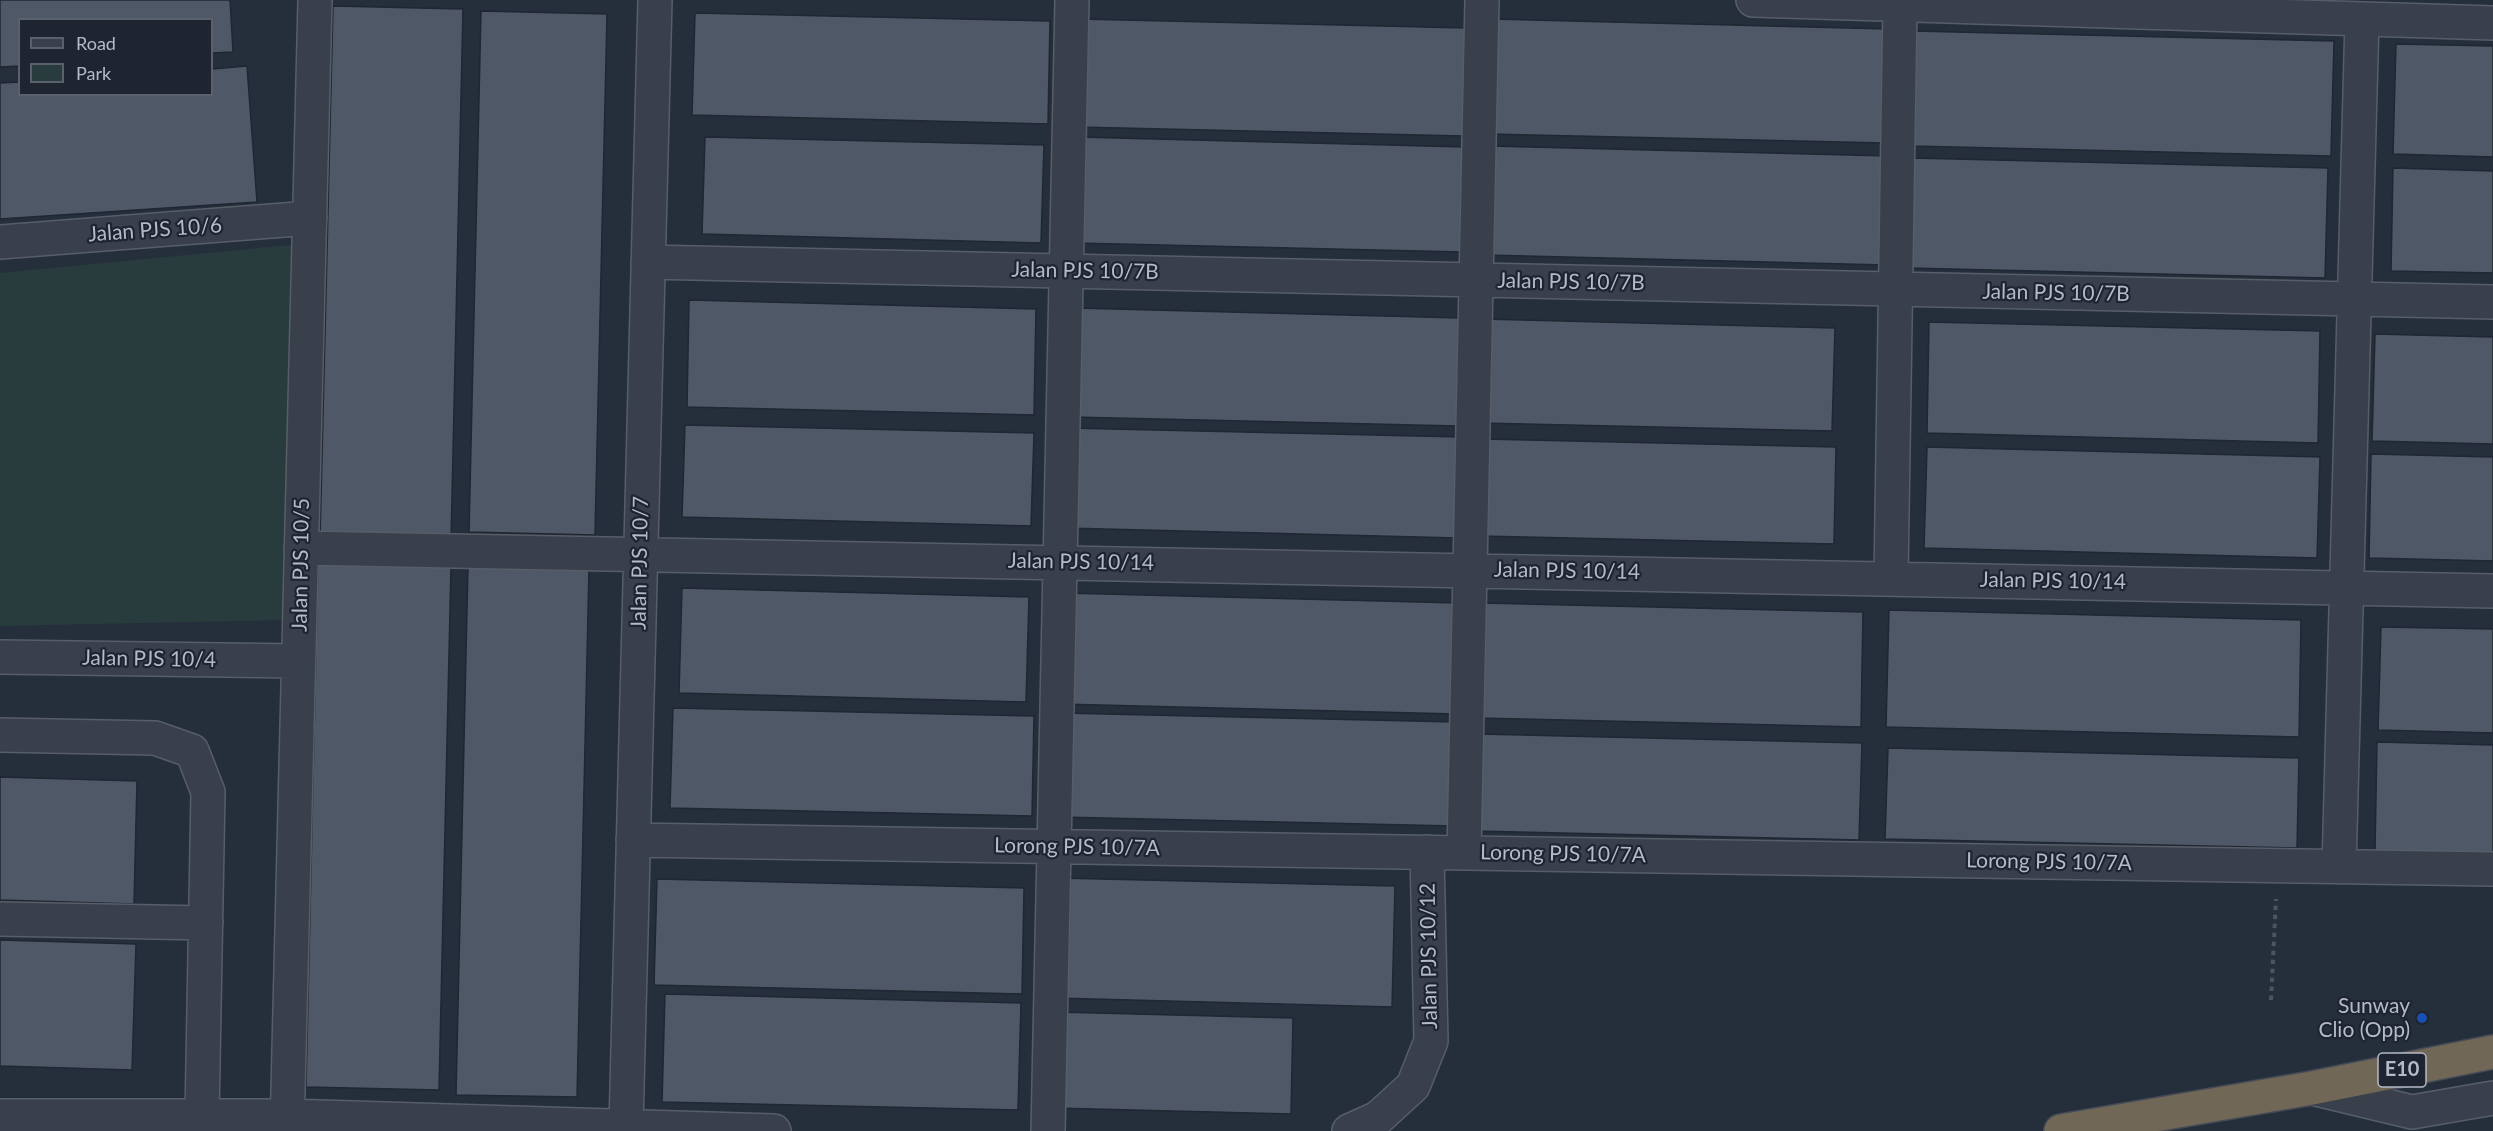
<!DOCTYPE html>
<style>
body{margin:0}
#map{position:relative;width:2493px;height:1131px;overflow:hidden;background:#252e3b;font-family:Lato,sans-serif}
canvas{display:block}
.legend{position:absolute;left:18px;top:18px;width:195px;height:78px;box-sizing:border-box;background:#1e2530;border:2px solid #5a616c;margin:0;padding:8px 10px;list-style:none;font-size:18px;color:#b4bbc7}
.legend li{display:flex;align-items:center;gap:12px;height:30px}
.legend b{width:30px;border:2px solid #5a616c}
</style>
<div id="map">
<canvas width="2493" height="1131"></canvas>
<ul class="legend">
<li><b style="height:8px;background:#39404b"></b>Road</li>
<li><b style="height:16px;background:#283b3d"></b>Park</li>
</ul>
</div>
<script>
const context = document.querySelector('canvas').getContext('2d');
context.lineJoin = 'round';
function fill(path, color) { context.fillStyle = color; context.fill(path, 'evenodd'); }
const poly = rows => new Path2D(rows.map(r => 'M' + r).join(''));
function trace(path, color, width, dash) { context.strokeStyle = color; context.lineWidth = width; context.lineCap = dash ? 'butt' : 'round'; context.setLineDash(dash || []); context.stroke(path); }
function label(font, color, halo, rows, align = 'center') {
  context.font = font + ' Lato,sans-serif'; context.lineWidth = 4.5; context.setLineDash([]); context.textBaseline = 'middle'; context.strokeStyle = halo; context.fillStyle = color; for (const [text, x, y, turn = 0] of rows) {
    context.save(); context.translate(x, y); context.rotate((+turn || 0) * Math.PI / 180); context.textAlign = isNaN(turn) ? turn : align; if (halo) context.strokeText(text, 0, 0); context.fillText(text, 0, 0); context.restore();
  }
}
const green = poly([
 [300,244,287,620,0,626,0,273]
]);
const building = poly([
 [0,0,230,0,233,52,212,53,212,20,20,20,20,66,0,67,0,0],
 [333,6,463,9,451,541,320,538,333,6],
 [481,11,607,14,595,535,469,532,481,11],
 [695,13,1050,21,1048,124,692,115,695,13],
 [1080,19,1467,28,1464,136,1078,127,1080,19],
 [1491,19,1889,29,1886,143,1488,134,1491,19],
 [1914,31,2334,41,2331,156,1912,146,1914,31],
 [2396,44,2493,46,2493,157,2393,154,2396,44],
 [247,66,257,202,0,219,0,83,20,82,20,94,212,94,212,69,247,66],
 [705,137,1044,145,1041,243,702,234,705,137],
 [1077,137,1465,147,1463,252,1075,243,1077,137],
 [1490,146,1889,156,1886,265,1486,255,1490,146],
 [1912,158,2328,168,2325,278,1909,268,1912,158],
 [2393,168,2493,171,2493,273,2391,271,2393,168],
 [689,300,1036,309,1034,415,687,407,689,300],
 [1075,308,1461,318,1458,426,1072,417,1075,308],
 [1483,319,1835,328,1832,431,1480,423,1483,319],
 [1929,322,2320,331,2318,443,1927,433,1929,322],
 [2375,334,2493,337,2493,444,2372,441,2375,334],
 [685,425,1034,433,1031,526,682,517,685,425],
 [1068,428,1461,437,1458,538,1065,528,1068,428],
 [1483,439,1836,447,1834,544,1481,536,1483,439],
 [1927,447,2320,457,2317,558,1924,548,1927,447],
 [2371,454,2493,457,2493,561,2369,558,2371,454],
 [318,564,451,567,439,1090,306,1087,318,564],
 [468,566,589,569,577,1097,456,1095,468,566],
 [682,588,1029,597,1026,702,679,693,682,588],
 [1063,593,1458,603,1456,714,1060,704,1063,593],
 [1482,603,1863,612,1861,727,1479,718,1482,603],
 [1889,610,2301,620,2299,737,1886,727,1889,610],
 [2381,627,2493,629,2493,733,2378,730,2381,627],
 [673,708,1034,716,1032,816,670,808,673,708],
 [1062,713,1455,722,1453,826,1060,817,1062,713],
 [1479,734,1862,743,1859,840,1477,831,1479,734],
 [2377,742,2493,745,2493,854,2375,851,2377,742],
 [1888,748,2299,758,2297,848,1885,839,1888,748],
 [0,777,137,781,134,904,0,900,0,777],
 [1059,878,1395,886,1392,1007,1056,998,1059,878],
 [657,879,1024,888,1022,994,654,985,657,879],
 [0,940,136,944,132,1070,0,1066,0,940],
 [665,994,1021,1003,1018,1110,662,1102,665,994],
 [1056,1012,1293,1018,1291,1114,1054,1108,1056,1012]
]);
const path = poly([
 [2271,1000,2276,899]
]);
const minor = poly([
 [1753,0,2493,23],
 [0,242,310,218],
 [648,262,2493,302],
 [301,548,2493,591],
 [1891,577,1900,5],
 [0,657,298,661],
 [0,735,155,738,192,751,208,792,202,1116],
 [633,840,2493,869],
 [1464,853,1482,0],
 [2339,867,2362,19],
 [0,919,206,923],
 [2312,1088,2412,1112,2493,1098],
 [0,1116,287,1116,774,1131],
 [626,1126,655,0],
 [287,1131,315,0],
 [1048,1131,1072,0],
 [1349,1131,1378,1118,1413,1086,1431,1041,1427,852]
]);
const highway = poly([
 [2061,1131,2312,1088,2493,1052]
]);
const markers = [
 [2422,1018,6,"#1a4fb4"]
];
const shields = [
 [2402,1070,48]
];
const shieldNames = [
 ["E10",2402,1070]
];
const streetNames = [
 ["Jalan PJS 10/6",155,230,-4],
 ["Jalan PJS 10/7B",1085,271,1],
 ["Jalan PJS 10/7B",1571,282,1],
 ["Jalan PJS 10/7B",2056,293,1],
 ["Jalan PJS 10/14",1081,562,1],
 ["Jalan PJS 10/7",640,563,-89],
 ["Jalan PJS 10/5",301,565,-89],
 ["Jalan PJS 10/14",1567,571,1],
 ["Jalan PJS 10/14",2053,581,1],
 ["Jalan PJS 10/4",149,659,1],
 ["Lorong PJS 10/7A",1077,847,1],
 ["Lorong PJS 10/7A",1563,854,1],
 ["Lorong PJS 10/7A",2049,862,1],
 ["Jalan PJS 10/12",1429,956,-91]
];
const poiNames = [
 ["Sunway",2410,1006],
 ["Clio (Opp)",2410,1030]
];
fill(green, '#283b3d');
fill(building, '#4e5867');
trace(building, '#202732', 1.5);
trace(minor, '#575e69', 36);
trace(highway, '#444b56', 36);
trace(path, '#47585b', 4, [4.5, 4.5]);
trace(minor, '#39404b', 33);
trace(highway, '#716756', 33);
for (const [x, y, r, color] of markers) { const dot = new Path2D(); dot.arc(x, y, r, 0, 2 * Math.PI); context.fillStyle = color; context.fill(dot); trace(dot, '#1e2530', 2); }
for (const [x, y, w] of shields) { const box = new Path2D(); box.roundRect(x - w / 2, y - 17, w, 34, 4.5); context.fillStyle = '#1e2530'; context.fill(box); trace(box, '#b4bbc7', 1.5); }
label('bold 20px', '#b4bbc7', null, shieldNames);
label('21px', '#b4bbc7', '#1e2530', streetNames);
label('21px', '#b4bbc7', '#1e2530', poiNames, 'right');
</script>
